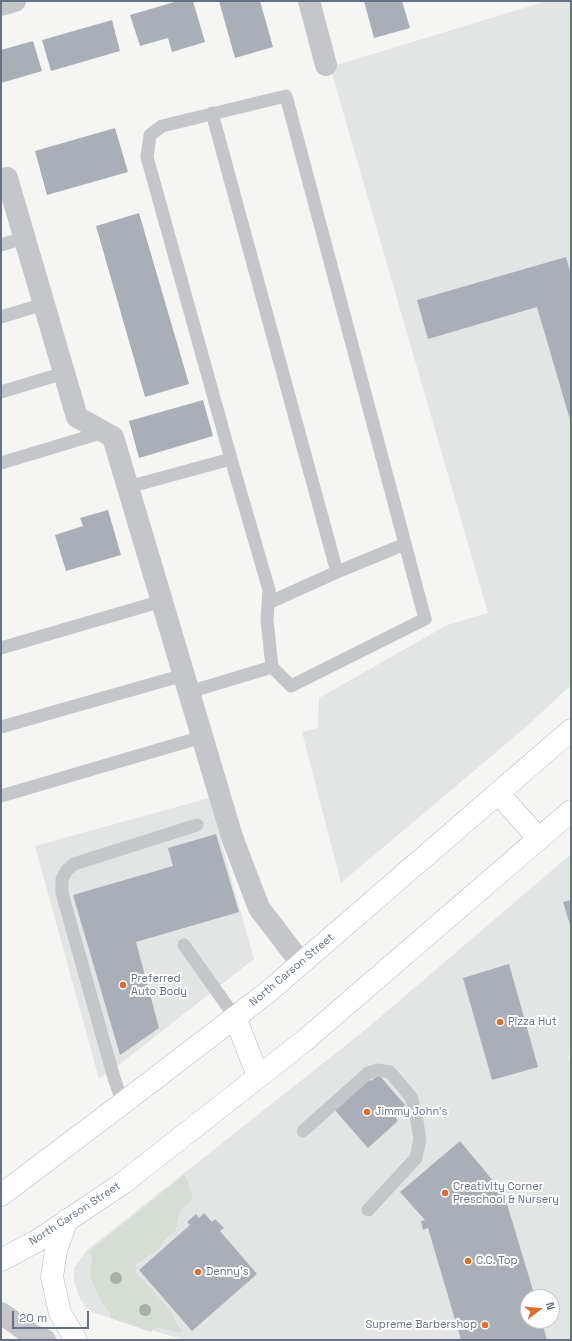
<!DOCTYPE html>
<style>
body{margin:0}
#map{position:relative;width:572px;height:1341px;overflow:hidden;background:#f5f6f3;font-family:"Space Grotesk",sans-serif}
canvas{display:block}
.frame{position:absolute;inset:0;border:2px solid #667283;pointer-events:none}
.north{position:absolute;left:520px;top:1289px;width:40px;height:40px;box-sizing:border-box;background:#fff;border:1px solid #c2c7cd;border-radius:50%;rotate:74deg;font-size:11px;font-weight:700;line-height:16px;text-align:center;color:#667283}
.north::after{content:'';display:block;margin:auto;width:14px;height:18px;background:#dd6f2b;clip-path:polygon(50% 0,100% 100%,50% 72%,0 100%)}
.scale{position:absolute;left:12px;top:1311px;width:77px;height:18px;box-sizing:border-box;border:2px solid #667283;border-top:0;padding-left:5px;font-size:12px;line-height:14px;white-space:nowrap;color:#667283;-webkit-text-stroke:3px #fff;paint-order:stroke}
</style>
<div id="map">
<canvas width="572" height="1341"></canvas>
<div class="frame"></div>
<div class="north">N</div>
<div class="scale">20 m</div>
</div>
<script>
const context = document.querySelector('canvas').getContext('2d');
context.lineJoin = 'round';
function fill(path, color) { context.fillStyle = color; context.fill(path, 'evenodd'); }
const poly = rows => new Path2D(rows.map(r => 'M' + r).join(''));
function trace(path, color, width, dash) { context.strokeStyle = color; context.lineWidth = width; context.lineCap = dash ? 'butt' : 'round'; context.setLineDash(dash || []); context.stroke(path); }
function label(font, color, halo, rows, align = 'center') {
  context.font = font + ' "Space Grotesk",sans-serif'; context.lineWidth = 4; context.setLineDash([]); context.textBaseline = 'middle'; context.strokeStyle = halo; context.fillStyle = color; for (const [text, x, y, turn = 0] of rows) {
    context.save(); context.translate(x, y); context.rotate((+turn || 0) * Math.PI / 180); context.textAlign = isNaN(turn) ? turn : align; if (halo) context.strokeText(text, 0, 0); context.fillText(text, 0, 0); context.restore();
  }
}
const built = poly([
 [547,1,571,1,571,685,526,727,341,883,302,732,318,728,319,698,447,625,488,613,330,67],
 [209,798,254,959,119,1065,99,1079,35,846],
 [571,854,571,1055,568,1056,571,1065,571,1340,184,1340,91,1312,81,1301,74,1282,74,1268,87,1250,365,1030],
 [528,1297,552,1297,552,1321,528,1321]
]);
const green = poly([
 [184,1175,188,1182,189,1189,193,1194,191,1201,182,1208,179,1213,175,1232,166,1238,159,1249,136,1264,136,1273,150,1287,171,1312,182,1333,159,1328,153,1329,151,1332,110,1318,110,1313,101,1301,91,1278,90,1272,92,1260,91,1254,90,1251]
]);
const building = poly([
 [178,1,193,1,205,42,172,52,168,38,140,46,130,15],
 [219,1,260,1,273,47,235,58],
 [364,1,402,1,410,28,374,38],
 [112,20,120,51,51,71,42,40],
 [33,41,42,71,1,83,1,50],
 [115,128,128,172,47,195,35,151],
 [139,213,189,384,145,397,96,226],
 [566,257,571,275,571,423,537,307,428,339,417,300],
 [203,400,213,436,139,458,129,421],
 [108,510,121,555,66,571,55,535,83,526,80,518],
 [216,834,239,912,136,942,159,1028,120,1055,73,895,173,866,168,848],
 [571,900,571,928,563,902],
 [509,964,538,1067,492,1080,463,978],
 [379,1075,405,1105,394,1115,398,1121,368,1148,334,1109,369,1079,371,1081],
 [460,1141,504,1194,535,1297,528,1297,528,1321,542,1321,547,1340,461,1340,428,1228,423,1230,421,1221,425,1220,400,1192],
 [204,1213,212,1222,215,1219,224,1228,220,1231,257,1274,192,1331,139,1270,190,1225,187,1222,196,1214,199,1218]
]);
const service = poly([
 [212,113,337,572,405,544],
 [1,245,24,238],
 [1,317,44,304],
 [1,392,64,373],
 [231,459,147,157,150,135,162,126,286,96,425,619,291,686,272,667],
 [1,463,104,432],
 [128,487,231,459,269,590,267,620,272,667,189,692],
 [268,603,337,572],
 [1,648,162,601],
 [1,727,184,675],
 [1,796,202,737],
 [184,945,235,1017],
 [123,1103,114,1078,62,893,62,879,67,870,74,864,197,825],
 [303,1131,368,1073,378,1070,390,1072,411,1097,415,1110,420,1139,416,1158,368,1210]
]);
const minor = poly([
 [309,1,326,65],
 [1,5,15,1],
 [7,178,77,417,113,437,232,837,259,908,301,963]
]);
const tertiary = poly([
 [1,1313,32,1335,45,1340]
]);
const primary = poly([
 [498,793,539,839],
 [235,1017,258,1076],
 [1,1195,123,1103,268,992,571,730],
 [67,1220,56,1250,52,1277,60,1313,76,1340],
 [1,1260,37,1241,123,1183,304,1041,571,811]
]);
const trees = [
 [116,1278],
 [145,1310]
];
const markers = [
 [123,985,4,"#dd6f2b"],
 [500,1022,4,"#dd6f2b"],
 [367,1112,4,"#dd6f2b"],
 [445,1193,4,"#dd6f2b"],
 [468,1261,4,"#dd6f2b"],
 [198,1272,4,"#dd6f2b"],
 [485,1325,4,"#dd6f2b"]
];
const streetNames = [
 ["North Carson Street",292,970,-40],
 ["North Carson Street",75,1214,-33]
];
const poiNames = [
 ["Preferred",131,979],
 ["Auto Body",131,992],
 ["Pizza Hut",508,1022],
 ["Jimmy John's",375,1112],
 ["Creativity Corner",453,1187],
 ["Preschool & Nursery",453,1200],
 ["C.C. Top",476,1261],
 ["Denny's",206,1272],
 ["Supreme Barbershop",477,1325,"right"]
];
fill(built, '#e3e5e4');
fill(green, '#d6ddd4');
fill(building, '#aaafb7');
trace(primary, '#b7b9be', 23);
trace(service, '#c4c6ca', 13);
trace(minor, '#c4c6ca', 22);
trace(tertiary, '#c4c6ca', 22);
trace(primary, '#fff', 22);
context.fillStyle = '#a6b2a4';
for (const [x, y] of trees) { context.beginPath(); context.arc(x, y, 6, 0, 2 * Math.PI); context.fill(); }
for (const [x, y, r, color] of markers) { const dot = new Path2D(); dot.arc(x, y, r, 0, 2 * Math.PI); context.fillStyle = color; context.fill(dot); trace(dot, '#fff', 1.5); }
label('11px', '#667283', '#fff', streetNames);
label('11px', '#667283', '#fff', poiNames, 'left');
</script>
